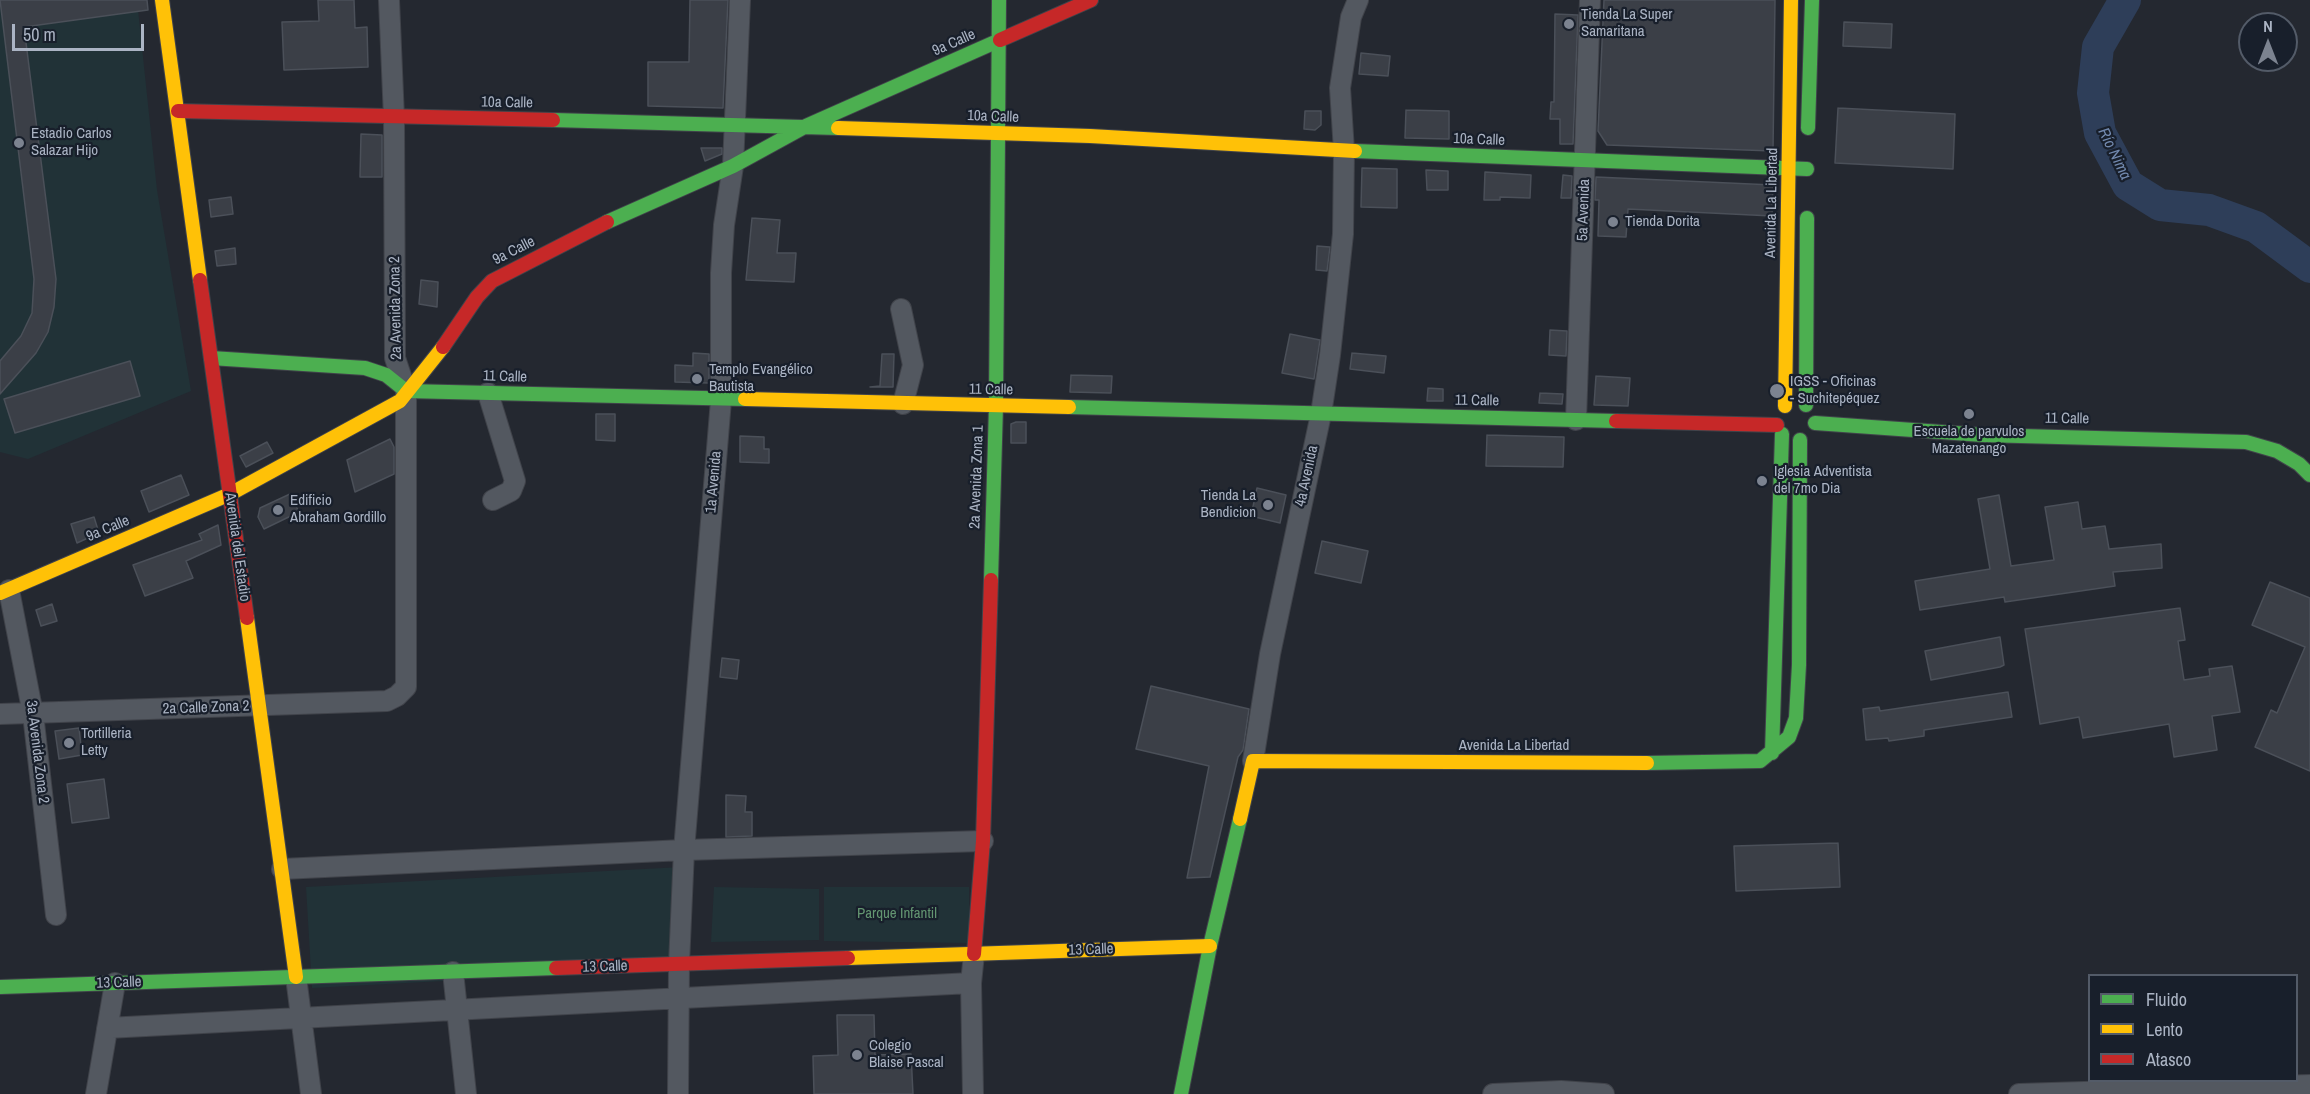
<!DOCTYPE html>
<meta charset="utf-8">
<style>
body{margin:0}
#map{position:relative;width:2310px;height:1094px;overflow:hidden;background:#242830;font-family:"Archivo Narrow",sans-serif}
canvas{display:block}
.legend{position:absolute;left:2088px;top:974px;width:210px;height:108px;box-sizing:border-box;background:#181f2b;border:2px solid #535b68;margin:0;padding:8px 10px;list-style:none;font-size:18px;color:#abb4c4}
.legend li{display:flex;align-items:center;gap:12px;height:30px}
.legend b{width:30px;border:2px solid #535b68}
.north{position:absolute;left:2238px;top:12px;width:60px;height:60px;box-sizing:border-box;background:#181f2b;border:2px solid #535b68;border-radius:50%;rotate:0deg;font-size:16px;font-weight:700;line-height:24px;text-align:center;color:#abb4c4}
.north::after{content:'';display:block;margin:auto;width:21px;height:27px;background:#7c8390;clip-path:polygon(50% 0,100% 100%,50% 72%,0 100%)}
.scale{position:absolute;left:12px;top:24px;width:132px;height:27px;box-sizing:border-box;border:3px solid #abb4c4;border-top:0;padding-left:8px;font-size:18px;line-height:21px;white-space:nowrap;color:#abb4c4;-webkit-text-stroke:4px #181f2b;paint-order:stroke}
</style>
<div id="map">
<canvas width="2310" height="1094"></canvas>
<ul class="legend">
<li><b style="height:8px;background:#4caf50"></b>Fluido</li>
<li><b style="height:8px;background:#ffc107"></b>Lento</li>
<li><b style="height:8px;background:#c62828"></b>Atasco</li>
</ul>
<div class="north">N</div>
<div class="scale">50 m</div>
</div>
<script>
const context = document.querySelector('canvas').getContext('2d');
context.lineJoin = 'round';
function fill(path, color) { context.fillStyle = color; context.fill(path, 'evenodd'); }
const poly = rows => new Path2D(rows.map(r => 'M' + r).join(''));
function trace(path, color, width, dash) { context.strokeStyle = color; context.lineWidth = width; context.lineCap = dash ? 'butt' : 'round'; context.setLineDash(dash || []); context.stroke(path); }
function label(font, color, halo, rows, align = 'center') {
  context.font = font + ' "Archivo Narrow",sans-serif'; context.lineWidth = 4.5; context.setLineDash([]); context.textBaseline = 'middle'; context.strokeStyle = halo; context.fillStyle = color; for (const [text, x, y, turn = 0] of rows) {
    context.save(); context.translate(x, y); context.rotate((+turn || 0) * Math.PI / 180); context.textAlign = isNaN(turn) ? turn : align; if (halo) context.strokeText(text, 0, 0); context.fillText(text, 0, 0); context.restore();
  }
}
const green = poly([
 [0,0,137,0,157,190,191,391,28,459,0,452],
 [682,867,687,968,312,988,306,887],
 [714,887,819,889,819,940,711,942],
 [824,887,969,887,969,943,824,941]
]);
const river = poly([
 [2125,0,2098,47,2093,93,2100,133,2128,185,2160,205,2209,210,2256,227,2310,267]
]);
const building = poly([
 [0,0,147,0,148,10,24,27,56,279,54,307,48,332,36,353,0,394,0,361,21,336,32,313,34,279,0,0],
 [318,0,354,0,355,28,367,27,368,67,284,70,282,22,319,21,318,0],
 [690,0,728,0,723,108,648,106,648,62,689,62,690,0],
 [1604,0,1775,0,1773,151,1607,145,1598,131,1604,0],
 [1555,14,1578,15,1573,144,1560,144,1560,119,1550,119,1551,102,1554,102,1555,14],
 [1844,22,1892,24,1891,48,1843,46,1844,22],
 [1361,53,1390,56,1388,76,1359,74,1361,53],
 [1838,108,1955,114,1953,169,1835,163,1838,108],
 [1406,110,1449,111,1449,139,1405,138,1406,110],
 [1305,111,1321,111,1321,125,1315,130,1304,129,1305,111],
 [361,134,382,135,382,177,360,177,361,134],
 [701,148,722,148,722,154,705,161,701,148],
 [1362,168,1397,169,1397,208,1361,207,1362,168],
 [1426,170,1448,171,1448,190,1427,190,1426,170],
 [1485,172,1531,175,1530,198,1500,197,1500,200,1484,200,1485,172],
 [1563,175,1572,176,1571,198,1561,198,1563,175],
 [1596,177,1773,185,1772,216,1628,209,1626,237,1598,236,1599,200,1595,200,1596,177],
 [231,197,233,214,211,217,209,200,231,197],
 [752,218,780,220,777,253,796,253,794,282,746,280,752,218],
 [1317,246,1330,247,1327,271,1316,270,1317,246],
 [235,248,236,264,217,266,215,251,235,248],
 [421,280,438,282,437,307,419,304,421,280],
 [1550,330,1567,331,1566,356,1549,355,1550,330],
 [1290,334,1320,340,1314,379,1282,373,1290,334],
 [693,353,709,354,709,383,675,382,675,365,693,366,693,353],
 [1352,353,1386,356,1384,373,1350,369,1352,353],
 [882,354,894,354,893,387,870,387,880,386,882,354],
 [130,361,140,396,15,433,4,399,130,361],
 [1071,375,1112,376,1111,393,1070,392,1071,375],
 [1596,376,1630,378,1628,406,1594,405,1596,376],
 [1428,388,1443,389,1443,401,1427,401,1428,388],
 [1540,393,1563,394,1562,404,1539,403,1540,393],
 [596,414,615,414,615,441,596,440,596,414],
 [1016,422,1026,422,1026,443,1011,443,1011,424,1016,422],
 [1487,435,1564,437,1563,467,1486,466,1487,435],
 [740,436,764,437,764,449,769,449,769,463,740,462,740,436],
 [390,439,394,447,394,474,355,492,347,460,390,439],
 [267,442,273,453,246,467,240,456,267,442],
 [181,475,189,495,149,512,141,491,181,475],
 [1257,488,1286,495,1280,523,1251,516,1257,488],
 [290,494,299,512,264,529,258,517,260,508,290,494],
 [1999,495,2011,566,2054,560,2045,507,2078,502,2082,529,2105,526,2109,549,2161,544,2162,568,2113,572,2115,586,2005,602,2004,597,1920,610,1915,581,1990,569,1978,499,1999,495],
 [94,517,99,533,77,543,71,524,94,517],
 [218,525,221,545,186,561,193,578,145,596,133,565,202,540,199,534,218,525],
 [1322,541,1368,551,1361,583,1315,573,1322,541],
 [2270,582,2310,598,2310,771,2255,747,2271,710,2277,713,2305,647,2252,625,2270,582],
 [52,604,57,621,41,626,36,610,52,604],
 [2180,608,2185,640,2178,641,2184,680,2210,676,2209,669,2232,666,2240,712,2212,716,2217,750,2174,757,2169,724,2083,738,2079,717,2040,724,2025,629,2180,608],
 [2000,637,2004,665,2000,667,1931,680,1925,651,2000,637],
 [722,658,739,660,737,679,720,677,722,658],
 [1151,686,1249,709,1243,750,1238,757,1210,877,1187,878,1209,766,1136,749,1151,686],
 [2008,692,2012,717,1924,730,1924,736,1889,741,1888,738,1866,740,1863,709,1879,707,1880,711,2008,692],
 [79,728,82,755,59,759,55,731,79,728],
 [104,779,109,818,72,823,67,784,104,779],
 [726,795,746,796,745,812,752,812,752,836,726,837,726,795],
 [1838,843,1840,887,1736,891,1734,846,1838,843],
 [837,1015,874,1015,875,1055,911,1054,913,1094,814,1094,813,1056,838,1055,837,1015]
]);
const street = poly([
 [901,309,913,365,903,404],
 [488,393,515,481,511,491,493,500],
 [1576,420,1590,0],
 [9,590,33,714,56,915],
 [0,714,387,701,397,696,406,687,406,391,395,358,394,118,389,0],
 [1253,761,1270,654,1321,414,1330,355,1343,234,1344,151,1340,88,1351,17,1358,0],
 [282,869,684,850,983,841],
 [453,972,466,1094],
 [296,977,311,1094],
 [107,1028,971,983],
 [96,1094,115,983],
 [678,1094,679,964,684,850,721,400,721,273,724,225,733,166,740,0],
 [973,1094,971,983,974,954],
 [1493,1094,1561,1091,1604,1094],
 [2019,1094,2310,1085]
]);
const fast = poly([
 [553,120,838,128],
 [1808,128,1812,0],
 [1355,151,1807,169],
 [607,222,733,166,806,126,1000,40],
 [211,358,365,368,386,375,406,391,745,399],
 [1806,405,1807,218],
 [1069,407,1616,421],
 [1815,423,1983,435,2246,442,2277,451,2299,464,2310,475],
 [991,580,996,406,999,0],
 [1772,753,1782,434],
 [1647,763,1760,761,1789,737,1796,718,1799,665,1800,440],
 [0,987,556,968],
 [1181,1094,1210,946,1240,819]
]);
const slow = poly([
 [162,0,200,280],
 [838,128,1090,136,1355,151],
 [745,399,1069,407],
 [1785,406,1791,0],
 [0,593,230,494,400,401,443,347],
 [247,618,296,977],
 [1240,819,1253,761,1647,763],
 [848,958,1210,946]
]);
const jam = poly([
 [1000,40,1091,0],
 [178,111,553,120],
 [200,280,247,618],
 [443,347,477,297,492,281,607,222],
 [1616,421,1777,425],
 [974,954,983,841,991,580],
 [556,968,848,958]
]);
const markers = [
 [1569,24,6,"#7c8390"],
 [19,143,6,"#7c8390"],
 [1613,222,6,"#7c8390"],
 [697,379,6,"#7c8390"],
 [1777,391,8,"#7c8390"],
 [1969,414,6,"#7c8390"],
 [1762,481,6,"#7c8390"],
 [1268,505,6,"#7c8390"],
 [278,510,6,"#7c8390"],
 [69,743,6,"#7c8390"],
 [857,1055,6,"#7c8390"]
];
const poiNames = [
 ["Tienda La Super",1581,15],
 ["Samaritana",1581,32],
 ["Estadio Carlos",31,134],
 ["Salazar Hijo",31,151],
 ["Tienda Dorita",1625,222],
 ["Templo Evangélico",709,370],
 ["Bautista",709,387],
 ["IGSS - Oficinas",1790,382],
 ["- Suchitepéquez",1790,399],
 ["Escuela de parvulos",1969,432,"center"],
 ["Mazatenango",1969,449,"center"],
 ["Iglesia Adventista",1774,472],
 ["del 7mo Dia",1774,489],
 ["Tienda La",1256,496,"right"],
 ["Bendicion",1256,513,"right"],
 ["Edificio",290,501],
 ["Abraham Gordillo",290,518],
 ["Tortilleria",81,734],
 ["Letty",81,751],
 ["Colegio",869,1046],
 ["Blaise Pascal",869,1063]
];
const streetNames = [
 ["9a Calle",954,43,-24],
 ["10a Calle",507,103,1],
 ["10a Calle",993,117,2],
 ["10a Calle",1479,140,2],
 ["Avenida La Libertad",1772,203,-89],
 ["5a Avenida",1584,210,-88],
 ["9a Calle",514,251,-27],
 ["2a Avenida Zona 2",396,308,-91],
 ["11 Calle",505,377,2],
 ["11 Calle",991,390,1],
 ["11 Calle",1477,401,1],
 ["11 Calle",2067,419,1],
 ["4a Avenida",1307,476,-78],
 ["2a Avenida Zona 1",977,477,-88],
 ["1a Avenida",714,482,-85],
 ["9a Calle",108,529,-23],
 ["Avenida del Estadio",237,547,82],
 ["2a Calle Zona 2",206,708,-2],
 ["Avenida La Libertad",1514,746],
 ["3a Avenida Zona 2",37,752,83],
 ["13 Calle",1091,950,-2],
 ["13 Calle",605,967,-2],
 ["13 Calle",119,983,-2]
];
const parkNames = [
 ["Parque Infantil",897,914]
];
const waterNames = [
 ["Río Nima",2114,154,64]
];
fill(green, '#213237');
trace(river, '#2e3e59', 32);
fill(building, '#3b3f47');
trace(building, '#4b5059', 1.5);
trace(street, '#40434a', 22);
trace(fast, '#40434a', 16);
trace(slow, '#40434a', 16);
trace(jam, '#40434a', 16);
trace(street, '#535860', 20);
trace(fast, '#4caf50', 14);
trace(slow, '#ffc107', 14);
trace(jam, '#c62828', 14);
for (const [x, y, r, color] of markers) { const dot = new Path2D(); dot.arc(x, y, r, 0, 2 * Math.PI); context.fillStyle = color; context.fill(dot); trace(dot, '#181f2b', 2); }
label('15px', '#abb4c4', '#181f2b', poiNames, 'left');
label('15px', '#abb4c4', '#181f2b', streetNames);
label('15px', '#639571', '#181f2b', parkNames);
label('italic 16px', '#7289ae', '#181f2b', waterNames);
</script>
